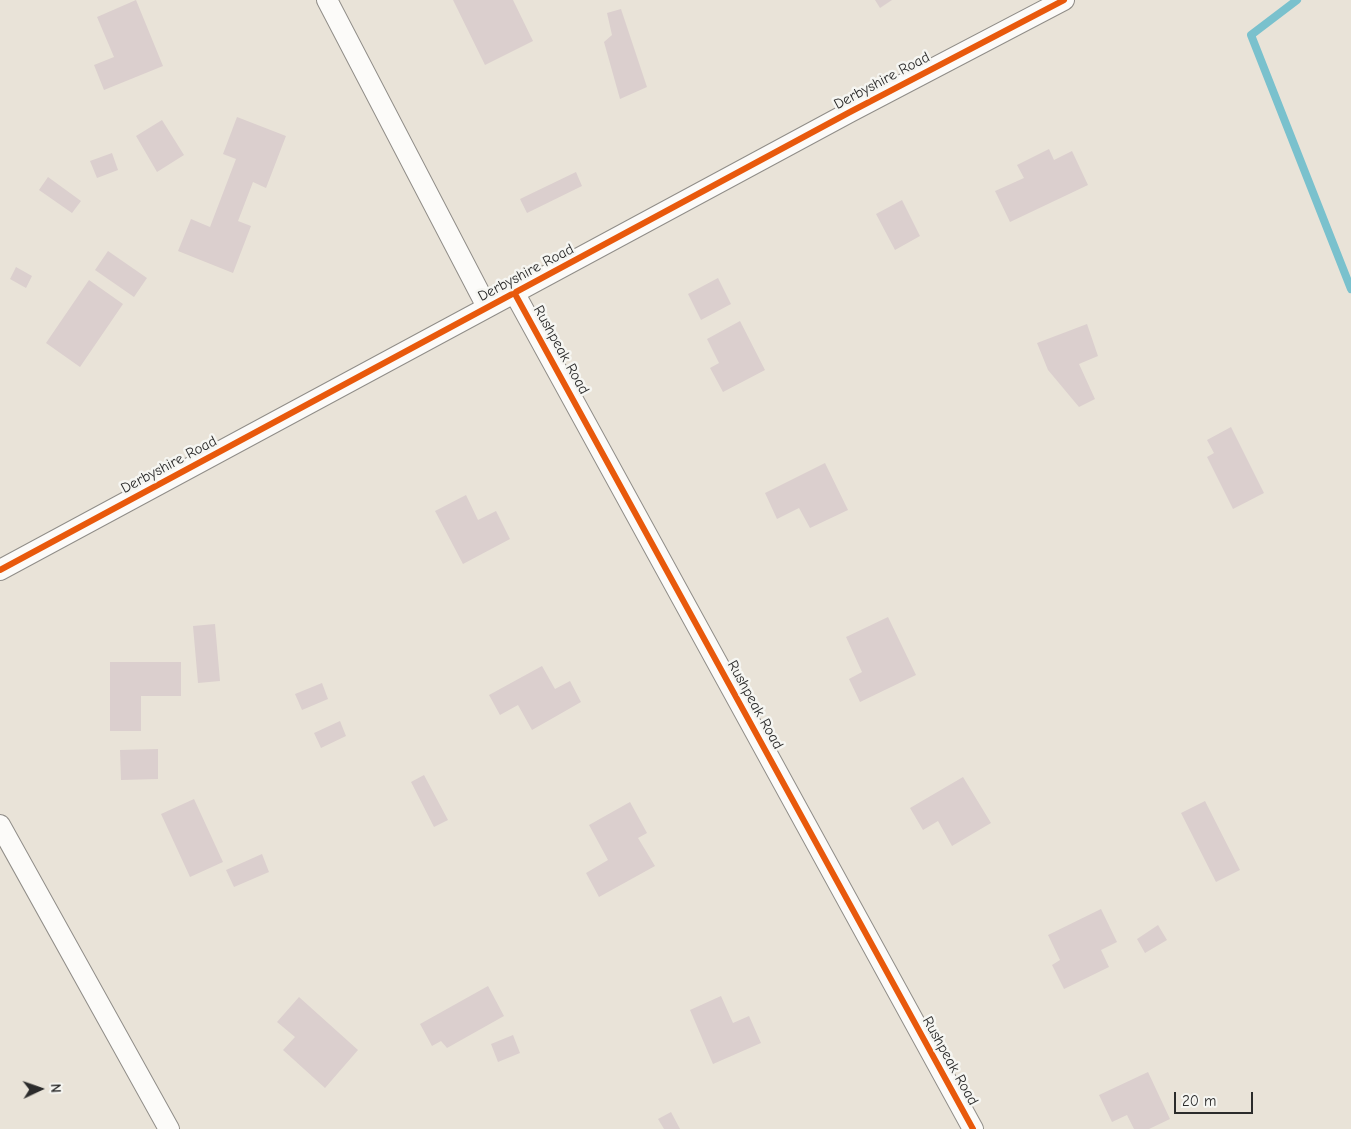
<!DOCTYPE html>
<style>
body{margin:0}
#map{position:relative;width:1351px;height:1129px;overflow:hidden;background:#e9e3d8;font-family:"Comic Neue",sans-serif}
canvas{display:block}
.north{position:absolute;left:15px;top:1064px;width:50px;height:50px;-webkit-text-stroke:4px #f6f6f2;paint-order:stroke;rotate:87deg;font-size:14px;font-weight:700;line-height:20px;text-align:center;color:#2b2b2b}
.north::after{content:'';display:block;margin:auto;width:18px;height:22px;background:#2b2b2b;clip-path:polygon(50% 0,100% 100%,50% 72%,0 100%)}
.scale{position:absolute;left:1174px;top:1092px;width:79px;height:22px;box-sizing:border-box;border:2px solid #2b2b2b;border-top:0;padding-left:6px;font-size:15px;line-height:18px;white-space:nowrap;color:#2b2b2b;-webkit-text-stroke:4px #f6f6f2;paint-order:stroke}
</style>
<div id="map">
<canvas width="1351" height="1129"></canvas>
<div class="north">N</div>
<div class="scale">20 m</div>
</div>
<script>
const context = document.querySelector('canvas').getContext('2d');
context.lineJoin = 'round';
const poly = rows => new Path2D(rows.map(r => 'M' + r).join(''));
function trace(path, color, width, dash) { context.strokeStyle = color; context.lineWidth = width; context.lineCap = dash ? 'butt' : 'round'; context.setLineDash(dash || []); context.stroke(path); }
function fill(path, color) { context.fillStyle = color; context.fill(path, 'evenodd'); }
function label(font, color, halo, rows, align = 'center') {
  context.font = font + ' "Comic Neue",sans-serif'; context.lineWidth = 5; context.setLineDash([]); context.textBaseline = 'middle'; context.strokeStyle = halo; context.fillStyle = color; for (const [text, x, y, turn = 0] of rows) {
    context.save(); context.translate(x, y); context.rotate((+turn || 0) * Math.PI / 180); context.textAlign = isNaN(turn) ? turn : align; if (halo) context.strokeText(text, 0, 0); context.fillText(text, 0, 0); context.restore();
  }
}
const stream = poly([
 [1297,0,1251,35,1351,289]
]);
const building = poly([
 [136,0,163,66,104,90,94,65,114,57,97,17],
 [453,0,513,0,533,41,485,65],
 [875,0,892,0,880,8],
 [621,9,647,87,620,99,604,42,612,35,607,13],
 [237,117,286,136,266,188,253,182,238,221,251,226,233,273,178,251,191,219,210,227,236,159,223,154],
 [162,120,184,155,157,172,136,136],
 [1049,149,1054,160,1072,151,1088,185,1010,222,995,191,1024,178,1017,165],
 [112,153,118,170,97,178,90,161],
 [576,172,582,186,527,213,520,199],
 [48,177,81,201,72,213,39,190],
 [902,200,920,236,895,250,876,214],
 [108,251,147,278,134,297,95,270],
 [16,267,32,276,26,288,10,279],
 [718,278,731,304,701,320,688,294],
 [89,280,123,304,80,367,46,343],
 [740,321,765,370,723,392,710,368,719,363,707,339],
 [1087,324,1098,356,1079,364,1095,399,1079,407,1048,370,1037,343],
 [1231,427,1264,493,1233,509,1207,457,1214,453,1207,440],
 [825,463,848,510,810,528,799,508,777,519,765,493],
 [466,495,478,520,496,511,510,539,463,564,435,511],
 [888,617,916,675,860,702,849,679,862,672,846,637],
 [215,624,220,681,198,683,193,626],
 [110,662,181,662,181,696,141,696,141,731,110,731],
 [542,666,555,689,570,681,581,702,532,730,518,705,500,715,489,695],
 [322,683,328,699,302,710,295,694],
 [340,721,346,736,321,748,314,733],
 [158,749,158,779,121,780,120,750],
 [424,775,448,820,434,827,411,782],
 [963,777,991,823,952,846,938,821,923,830,910,808],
 [194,799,223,862,190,877,161,814],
 [1205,801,1240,870,1216,882,1181,813],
 [630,802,647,833,638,838,655,866,599,897,586,873,608,860,589,825],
 [262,854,269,872,234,887,226,870],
 [1101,909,1117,942,1101,950,1109,967,1064,989,1052,965,1060,960,1048,935],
 [1158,925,1167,940,1145,953,1137,939],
 [488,986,504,1016,447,1048,441,1041,432,1046,420,1024],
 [721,996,733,1023,749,1016,761,1043,713,1064,690,1010],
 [299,997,358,1050,325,1088,283,1050,295,1037,277,1022],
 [513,1035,520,1053,498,1062,491,1044],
 [1148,1072,1170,1119,1149,1129,1134,1129,1127,1115,1112,1122,1099,1095],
 [671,1112,680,1129,664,1129,658,1119]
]);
const street = poly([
 [327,0,487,307],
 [515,294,973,1129],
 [0,570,850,112,1064,0],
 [0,825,169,1129]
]);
const cycleway = poly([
 [515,294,973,1129],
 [0,570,850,112,1064,0]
]);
const streetNames = [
 ["Derbyshire Road",882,81,-28],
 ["Derbyshire Road",526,273,-28],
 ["Rushpeak Road",561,350,61],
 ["Derbyshire Road",169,465,-28],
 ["Rushpeak Road",755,705,61],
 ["Rushpeak Road",950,1061,61]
];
trace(stream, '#7ac1cd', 8);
fill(building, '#dbcfce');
trace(street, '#908d88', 22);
trace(street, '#fcfbf9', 20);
trace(cycleway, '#e8590c', 6);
label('15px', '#2b2b2b', '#f6f6f2', streetNames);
</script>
